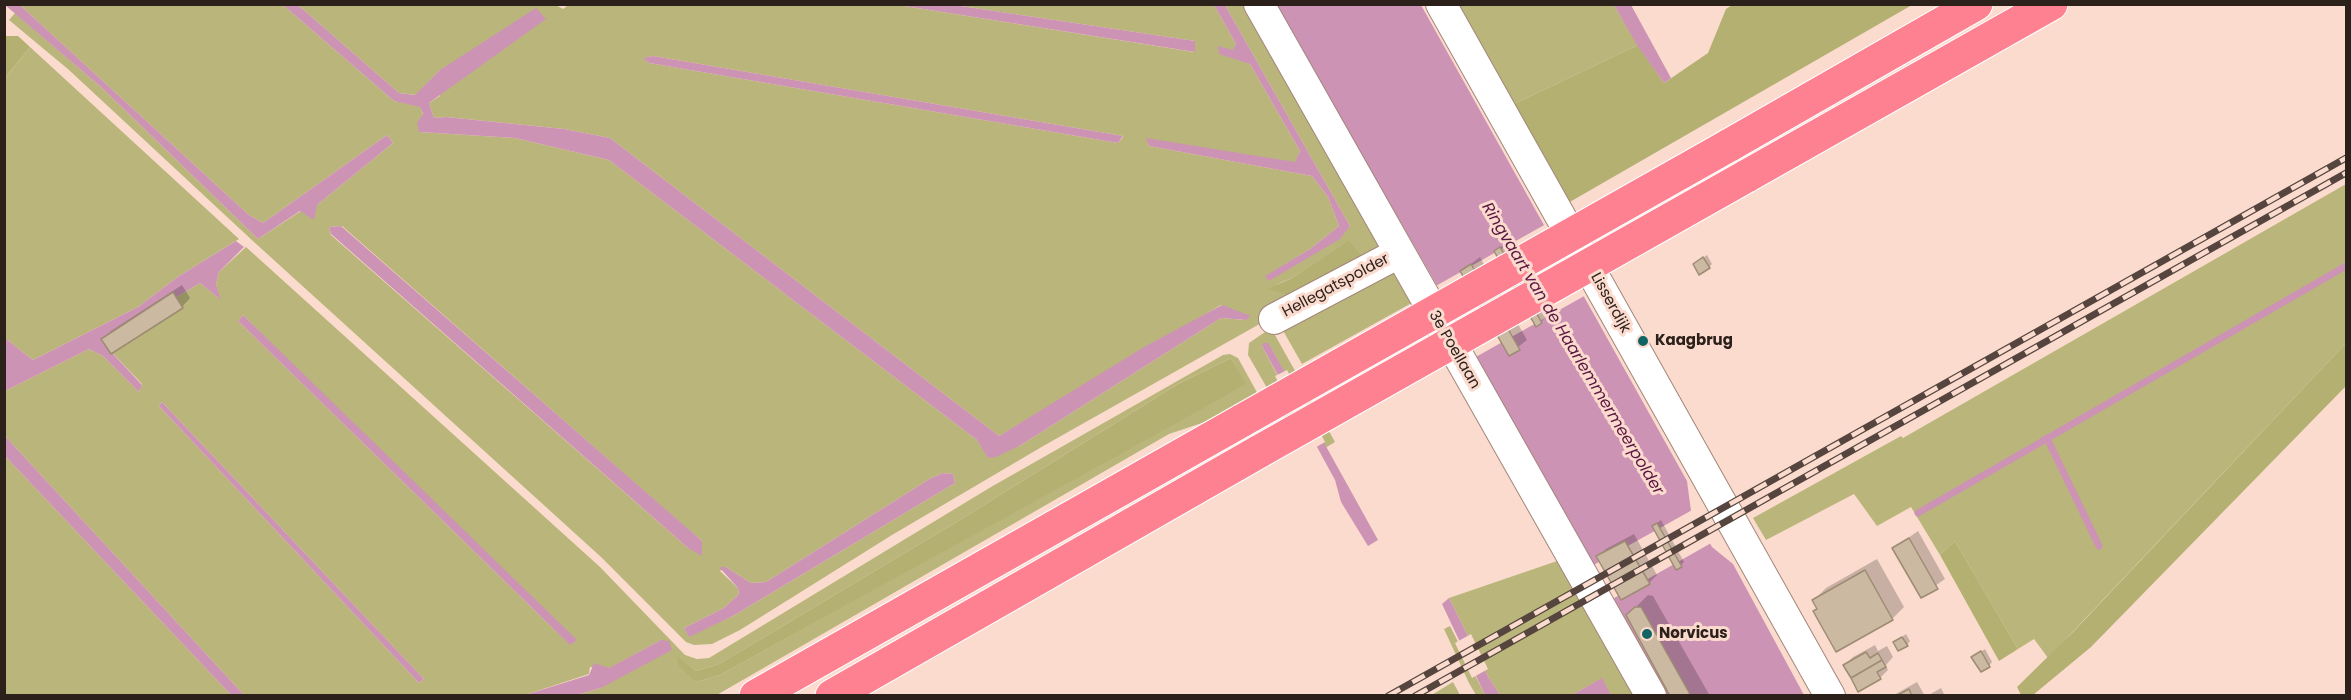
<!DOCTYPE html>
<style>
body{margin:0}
#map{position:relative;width:2351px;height:700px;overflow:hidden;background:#fbdbce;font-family:Poppins,sans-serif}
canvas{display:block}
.frame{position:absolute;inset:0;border:6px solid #2c201b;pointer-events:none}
</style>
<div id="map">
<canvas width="2351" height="700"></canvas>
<div class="frame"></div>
</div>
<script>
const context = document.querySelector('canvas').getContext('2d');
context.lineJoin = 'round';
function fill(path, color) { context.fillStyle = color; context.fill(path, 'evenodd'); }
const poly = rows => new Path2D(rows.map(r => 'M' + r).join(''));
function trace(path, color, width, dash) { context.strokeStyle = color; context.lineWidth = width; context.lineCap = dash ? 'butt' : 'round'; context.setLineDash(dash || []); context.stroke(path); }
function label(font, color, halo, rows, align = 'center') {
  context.font = font + ' Poppins,sans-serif'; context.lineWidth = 6; context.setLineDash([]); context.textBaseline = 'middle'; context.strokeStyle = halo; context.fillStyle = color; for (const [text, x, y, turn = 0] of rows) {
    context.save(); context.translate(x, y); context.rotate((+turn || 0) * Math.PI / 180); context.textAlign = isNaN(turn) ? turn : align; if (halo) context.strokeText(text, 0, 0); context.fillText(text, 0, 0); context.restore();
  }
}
const green = poly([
 [554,4,563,9,570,4,898,5,1194,52,1195,41,954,5,1214,5,1236,44,1234,51,1250,64,1300,151,1295,163,1147,139,1149,146,1312,176,1328,197,1339,226,1310,249,1266,276,1350,226,1225,5,1253,5,1381,245,1357,269,1045,445,892,535,740,630,712,644,694,645,686,642,601,557,254,242,69,70,9,20,15,13,101,87,258,239,301,211,317,205,393,143,387,135,263,223,249,215,20,5,283,5,394,101,420,106,423,115,419,132,515,138,609,160,977,440,989,458,1021,445,1221,318,1246,320,1221,305,999,436,610,138,564,129,446,117,434,118,429,103,440,96,440,70,416,95,399,93,298,5],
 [653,56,1123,136,1123,137,1118,143,649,63,644,58],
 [342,226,683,525,702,541,688,548,331,235,329,227],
 [1349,242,1362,255,1275,285,1292,278],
 [943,473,953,474,955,483,733,616,689,636,684,628,724,608,739,594,738,588,720,571,726,567,751,583,766,582,931,478],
 [1455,5,1614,5,1638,45,1512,105],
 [30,47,239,239,179,276,138,307,33,360,5,338,4,73,7,76],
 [2346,184,2346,343,2048,658,2034,639,2018,649,1955,541,1940,555,1911,507,1877,526,1854,494,1766,540,1753,518,1901,436,1903,438],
 [246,247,600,567,685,655,697,659,709,658,991,487,1223,355,1230,354,1238,358,1259,396,1229,414,1169,434,715,696,576,695,601,688,661,640,608,669,590,667,589,674,525,695,244,695,5,436,5,391,89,349,103,356,139,392,142,384,102,342,200,283,220,299,216,284,219,272],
 [243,315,570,645,238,321],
 [1231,358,1245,384,720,675,696,682,677,657,696,671,719,664,955,523,1178,384],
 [162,402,424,679,419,683,159,406],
 [1389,265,1417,300,1302,364,1281,327],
 [1271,328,1335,442,1325,448,1272,349,1262,346,1311,439,1300,445,1248,355,1249,343],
 [5,456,231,695,5,695],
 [1563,559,1639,695,1611,695,1601,679,1572,695,1500,695,1489,678,1449,598],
 [1450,626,1485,695,1476,695,1469,683,1444,629],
 [1453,682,1460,695,1430,696]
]);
const forest = poly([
 [1732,5,1912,5,1568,203,1512,105,1638,45,1664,83,1708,53,1726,9],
 [5,36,18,36,30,47,6,77],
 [1349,241,1363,256,1288,295,1268,289,1292,278],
 [2346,343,2346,386,2091,647,2033,695,2021,695,2017,687,2074,631],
 [1231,358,1246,384,1175,424,720,675,696,682,679,666,677,656,696,671,719,664,955,523,1178,384],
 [1955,541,2018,649,1999,661,1940,555]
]);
const water = poly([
 [5,5,20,5,249,215,263,223,387,135,393,143,317,205,314,220,300,211,258,239,101,87],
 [283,5,298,5,399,93,415,95,440,70,536,8,546,19,429,103,434,118,446,117,564,129,610,138,999,436,1144,347,1222,305,1251,316,1246,320,1221,318,1021,445,996,457,988,458,977,440,609,160,515,138,419,132,417,123,423,114,420,107,394,101],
 [898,5,954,5,1195,41,1195,52],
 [1214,5,1225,5,1350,226,1340,239,1269,281,1265,276,1310,249,1339,226,1328,197,1312,176,1149,146,1146,138,1295,162,1300,151,1250,64,1219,54,1218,46,1233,50,1236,44],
 [1275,5,1421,5,1687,481,1691,511,1712,547,1733,564,1804,695,1664,695,1435,282],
 [1614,5,1631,5,1671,78,1664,83,1637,45],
 [653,56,1123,136,1118,143,649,63,643,58],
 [341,226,702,541,702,556,688,548,331,234,329,227],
 [236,241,244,247,219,272,216,284,221,300,200,283,102,342,142,385,139,392,103,356,89,349,5,391,5,338,33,360,138,307,179,276],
 [243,315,577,640,570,645,238,321],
 [1264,343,1268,343,1272,349,1378,540,1368,546,1341,502,1335,480,1262,346],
 [162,402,424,679,419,683,159,406],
 [5,436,244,695,231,695,5,456],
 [943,473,953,474,955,483,733,616,689,637,684,628,724,608,739,594,738,588,719,567,726,567,751,583,766,582,931,478],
 [1449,598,1489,678,1500,695,1485,695,1442,604],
 [661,640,669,641,672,650,601,688,576,695,525,695,589,675,594,663,609,668],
 [1602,678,1611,695,1572,695]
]);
const pier = poly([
 [1546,224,1586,295,1474,358,1434,287],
 [1287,370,1325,442,1313,449,1275,376],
 [1694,509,1713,542,1609,601,1590,567],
 [1471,634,1488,669,1472,678,1455,643]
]);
const shadow = poly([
 [1509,240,1549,314,1541,322,1496,251],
 [1707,255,1712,264,1709,267,1695,264],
 [1480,257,1527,340,1509,354,1462,271],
 [182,285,190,298,182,307,111,352,103,339,111,331],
 [1661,520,1684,562,1681,565,1653,526],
 [1918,531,1945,579,1921,596,1894,548],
 [1634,534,1657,575,1649,583,1598,557,1606,549],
 [1877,559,1904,607,1892,619,1815,611,1818,608,1814,600,1826,588],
 [1648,595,1653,596,1710,696,1672,696,1628,615],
 [1906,634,1910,641,1907,645,1895,642],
 [1875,645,1878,651,1887,646,1893,657,1886,665,1888,670,1880,678,1845,665,1853,657],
 [1985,649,1992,662,1989,666,1973,657],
 [1917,682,1925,696,1892,696],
 [1941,688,1945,696,1927,696]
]);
const stream = poly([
 [2047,438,2099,546],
 [1918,513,2346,266]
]);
const building = poly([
 [1500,247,1542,323,1536,327,1494,251,1500,247],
 [1703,257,1710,268,1699,275,1693,264,1703,257],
 [1471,264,1520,350,1509,356,1460,271,1471,264],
 [173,292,183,308,111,354,101,339,173,292],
 [1657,523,1682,567,1676,570,1652,526,1657,523],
 [1909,538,1938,589,1921,598,1892,548,1909,538],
 [1625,541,1650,584,1621,600,1596,556,1625,541],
 [1865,570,1893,620,1836,652,1813,611,1817,609,1812,600,1865,570],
 [1635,607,1641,607,1691,696,1670,696,1626,615,1635,607],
 [1902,637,1908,646,1898,651,1893,642,1902,637],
 [1981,651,1990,667,1981,672,1971,657,1981,651],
 [1866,652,1870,658,1878,653,1882,660,1851,678,1843,665,1866,652],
 [1882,660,1886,667,1877,672,1881,679,1858,692,1851,678,1882,660],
 [1909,689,1912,696,1896,696,1909,689]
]);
const minor = poly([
 [1259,4,1651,696],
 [1441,4,1830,696],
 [1274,319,1399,253]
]);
const highway = poly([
 [1728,146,1976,4],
 [1745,177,2051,4],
 [756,696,1243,420],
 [832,696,1260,451]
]);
const rail = poly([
 [1388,696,2346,158],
 [1415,696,2346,173]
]);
const highwayBridge = poly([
 [1243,420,1728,146],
 [1260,451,1745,177]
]);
const markers = [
 [1643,341,6,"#126363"],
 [1647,634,6,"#126363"]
];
const streetNames = [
 ["Hellegatspolder",1336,286,-28],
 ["Lisserdijk",1610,303,61],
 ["3e Poellaan",1454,350,60]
];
const poiNames = [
 ["Kaagbrug",1655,341],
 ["Norvicus",1659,634]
];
const waterNames = [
 ["Ringvaart van de Haarlemmermeerpolder",1572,349,59]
];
fill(green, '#bab67b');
fill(forest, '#b4b072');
fill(water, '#cd93b4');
fill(pier, '#fbdbce');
fill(shadow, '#0003');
trace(stream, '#cd93b4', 7);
fill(building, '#ccb9a1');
trace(building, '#9d8b73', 1.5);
trace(minor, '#a3867a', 32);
trace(highway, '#fff', 35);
trace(minor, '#fff', 30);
trace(highway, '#fd8190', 33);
trace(rail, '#55453e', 7);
trace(rail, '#fbdbce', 4.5, [14]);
trace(highwayBridge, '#fff', 35, []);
trace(highwayBridge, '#fd8190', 33);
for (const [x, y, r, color] of markers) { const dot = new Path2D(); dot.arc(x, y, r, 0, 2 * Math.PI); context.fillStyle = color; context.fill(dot); trace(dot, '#fbdbce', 2); }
label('15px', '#2c201b', '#fbdbce', streetNames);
label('bold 15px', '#2c201b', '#fbdbce', poiNames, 'left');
label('italic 16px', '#5a1643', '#fbdbce', waterNames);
</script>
